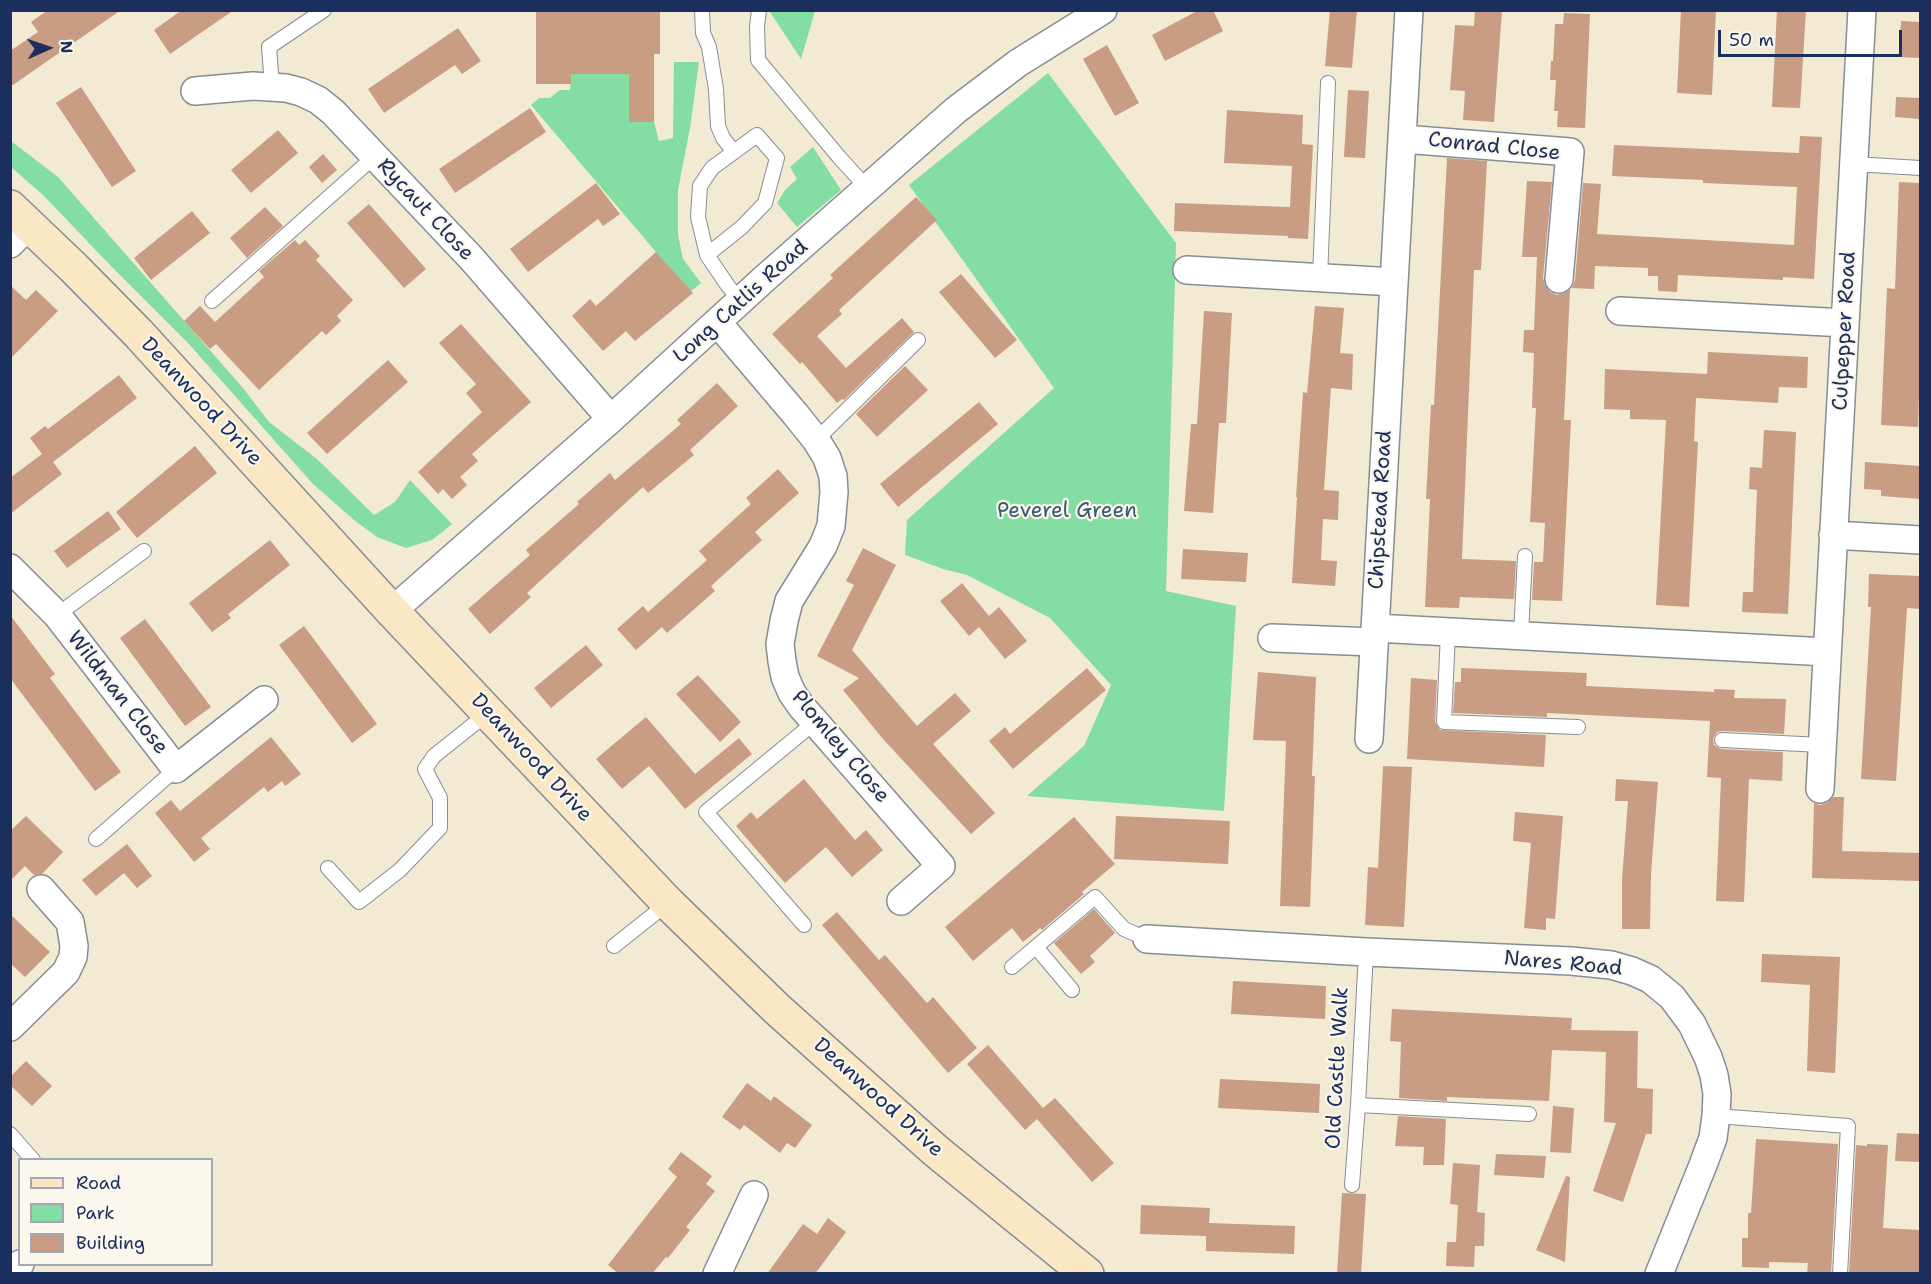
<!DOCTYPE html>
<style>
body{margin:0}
#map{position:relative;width:1931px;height:1284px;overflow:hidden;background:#f2ead2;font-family:"Shantell Sans",sans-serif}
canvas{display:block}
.frame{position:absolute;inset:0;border:12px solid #1b2f5e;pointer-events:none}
.legend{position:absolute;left:18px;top:1158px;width:195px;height:108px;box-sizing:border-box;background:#fbf7ec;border:2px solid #a1a7b3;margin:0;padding:8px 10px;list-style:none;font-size:18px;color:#1b2f5e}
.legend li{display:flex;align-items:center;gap:12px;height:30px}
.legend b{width:30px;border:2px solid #a1a7b3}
.north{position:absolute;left:18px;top:18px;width:60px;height:60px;-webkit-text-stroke:4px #fbf7ec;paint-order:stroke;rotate:87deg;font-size:16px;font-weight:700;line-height:24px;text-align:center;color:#1b2f5e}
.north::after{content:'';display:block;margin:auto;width:21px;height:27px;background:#1b2f5e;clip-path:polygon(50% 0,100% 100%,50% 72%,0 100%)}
.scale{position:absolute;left:1718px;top:30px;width:184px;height:27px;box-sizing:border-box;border:3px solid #1b2f5e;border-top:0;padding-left:8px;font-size:18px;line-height:21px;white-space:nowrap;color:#1b2f5e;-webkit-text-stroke:4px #fbf7ec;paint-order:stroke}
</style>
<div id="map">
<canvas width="1931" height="1284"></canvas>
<div class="frame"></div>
<ul class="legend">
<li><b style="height:8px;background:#fae7c3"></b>Road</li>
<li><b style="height:16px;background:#84dea3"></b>Park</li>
<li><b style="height:16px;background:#c99c84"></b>Building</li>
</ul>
<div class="north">N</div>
<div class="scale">50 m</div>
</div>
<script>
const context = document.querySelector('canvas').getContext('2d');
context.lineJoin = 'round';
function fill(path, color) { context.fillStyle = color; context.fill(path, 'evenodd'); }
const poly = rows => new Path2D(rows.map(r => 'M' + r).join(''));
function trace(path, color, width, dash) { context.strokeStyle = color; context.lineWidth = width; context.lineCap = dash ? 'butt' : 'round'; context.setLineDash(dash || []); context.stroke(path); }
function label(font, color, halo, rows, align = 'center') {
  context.font = font + ' "Shantell Sans",sans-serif'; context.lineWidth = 4.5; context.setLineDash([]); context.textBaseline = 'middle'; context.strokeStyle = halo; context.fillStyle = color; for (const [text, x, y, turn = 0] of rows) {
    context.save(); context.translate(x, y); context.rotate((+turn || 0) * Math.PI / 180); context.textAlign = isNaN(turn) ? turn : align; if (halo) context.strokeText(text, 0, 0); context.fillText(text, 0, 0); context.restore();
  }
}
const green = poly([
 [770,10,815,11,801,59,770,12],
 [674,62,699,62,690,128,678,190,678,235,683,259,701,283,690,292,531,105,539,98,550,98,560,90,570,90,571,74,602,74,629,66,629,121,654,122,659,141,673,138],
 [1048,73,1176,243,1166,591,1236,606,1224,811,1027,796,1084,746,1111,685,1050,618,967,575,943,569,905,555,907,520,1054,388,909,185],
 [11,141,58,177,243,388,269,422,317,459,374,515,395,502,410,480,452,524,432,540,406,548,377,537,354,520,313,484,188,343,110,265,43,195,11,167],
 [813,147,841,190,797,227,777,203,785,190,797,179,790,167]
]);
const building = poly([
 [48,10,121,10,10,87,10,51,38,32,31,22],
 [182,10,234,10,170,54,154,30],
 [536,10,660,10,660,54,654,54,654,122,629,122,629,74,571,74,571,84,536,84],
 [1199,10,1213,10,1223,31,1165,61,1152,35],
 [1330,10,1357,10,1352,68,1325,66],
 [1475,10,1502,10,1494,122,1463,120,1465,91,1450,90,1455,25,1474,26],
 [1681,10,1716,10,1712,95,1677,93],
 [1777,10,1806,10,1800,108,1772,107],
 [1564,13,1590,14,1585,128,1557,127,1558,111,1554,111,1556,80,1550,80,1551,61,1553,61,1555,24,1563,24],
 [1901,21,1920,22,1920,58,1899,57],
 [458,28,481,61,462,74,455,65,384,113,368,89],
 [1107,45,1139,103,1115,116,1083,59],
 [81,87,136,171,112,187,56,103],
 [1348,90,1369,91,1365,158,1344,157],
 [1896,97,1920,98,1920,119,1895,117],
 [530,108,546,132,455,193,439,169],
 [1227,110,1303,115,1302,144,1313,145,1308,239,1288,238,1288,236,1174,231,1175,203,1290,207,1292,166,1224,163],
 [278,130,298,153,251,193,231,170],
 [1800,136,1822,137,1814,279,1783,277,1783,280,1678,275,1677,292,1658,291,1658,276,1648,276,1648,268,1595,266,1594,289,1572,288,1575,280,1583,183,1601,184,1597,234,1794,245,1797,187,1703,183,1703,180,1612,176,1614,145,1799,153],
 [323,154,337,170,322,183,309,167],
 [1447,158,1487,161,1481,270,1474,270,1462,559,1516,561,1514,599,1460,597,1459,608,1425,607,1430,499,1426,499,1431,405,1434,405],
 [1527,181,1552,182,1543,278,1545,285,1550,292,1557,295,1565,293,1570,290,1564,420,1571,420,1562,601,1532,600,1534,562,1543,562,1545,523,1530,522,1536,408,1532,408,1534,353,1523,352,1524,330,1534,330,1537,257,1522,257],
 [1899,182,1920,183,1920,366,1918,427,1881,425,1887,288,1895,289],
 [596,183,620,214,603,226,598,219,528,272,510,249],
 [916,197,937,220,839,310,842,314,817,336,846,368,902,318,914,332,844,400,842,399,837,403,802,362,800,364,772,334,833,278,830,275],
 [369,204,426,269,404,288,347,223],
 [265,207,283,226,247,258,230,238],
 [192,211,210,233,151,280,134,258],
 [295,240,299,245,305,240,320,256,316,260,353,300,337,316,341,321,326,335,322,331,259,390,216,344,210,349,184,321,200,306,215,322,264,277,259,271],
 [656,252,693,293,635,341,626,331,603,351,572,316,590,299,596,306],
 [961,274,1017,340,995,358,939,292],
 [10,285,26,300,36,290,58,311,10,359],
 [1315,306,1344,308,1340,353,1353,354,1352,390,1331,388,1324,490,1339,491,1338,520,1323,519,1321,560,1337,561,1335,586,1292,583,1297,497,1296,497,1303,392,1307,393],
 [1204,311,1232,313,1226,423,1219,423,1213,513,1184,511,1191,424,1197,424],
 [461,324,531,402,472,454,478,461,460,477,467,485,452,499,443,489,438,494,418,472,482,412,466,393,476,384,439,343],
 [1708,352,1808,357,1807,388,1779,387,1778,403,1696,398,1694,441,1698,442,1689,607,1656,605,1666,420,1630,419,1630,410,1604,409,1605,369,1707,374],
 [388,360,408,382,327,454,307,433],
 [905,366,928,390,877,437,856,414],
 [119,375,137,398,53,462,62,474,10,514,10,478,42,454,30,438,45,426,48,429],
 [717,383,738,406,690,450,694,455,648,493,643,487,527,593,531,597,490,634,468,609,530,555,526,550,579,504,577,502,610,473,615,480,681,424,677,420],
 [979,402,998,424,898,507,880,484],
 [1764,430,1796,432,1788,614,1742,612,1743,592,1753,592,1757,490,1749,489,1750,467,1762,468],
 [195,446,217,473,137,538,116,512],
 [1865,462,1920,466,1920,499,1881,496,1881,490,1864,489],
 [778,469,799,493,755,532,762,540,711,586,715,591,667,633,662,627,636,650,617,629,643,606,648,612,707,560,699,551,751,504,746,498],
 [108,511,121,529,67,568,54,551],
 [270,540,290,565,228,614,231,618,212,632,189,603],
 [863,548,896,565,852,650,917,726,955,693,971,711,933,744,995,813,971,834,883,739,843,690,859,678,817,656,854,585,846,581],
 [1183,549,1248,553,1246,582,1181,579],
 [1869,574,1920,576,1920,609,1907,608,1896,781,1861,779,1871,607,1868,607],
 [962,583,989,616,999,607,1027,641,1005,659,979,627,969,636,940,601],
 [10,615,55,674,50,678,121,772,95,791,10,678],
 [145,619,211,707,185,726,120,638],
 [304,626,377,724,352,743,279,645],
 [586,645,603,665,551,708,534,688],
 [1087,668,1106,690,1013,769,989,741,1005,727,1010,734],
 [1461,668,1587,673,1586,686,1714,692,1714,689,1735,690,1734,698,1786,699,1784,734,1722,731,1717,732,1713,739,1714,745,1721,749,1783,752,1782,781,1749,779,1744,902,1716,901,1721,778,1707,777,1710,721,1547,713,1547,717,1453,713,1455,682,1461,682],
 [1258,672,1316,677,1312,776,1315,776,1310,907,1280,906,1286,741,1253,740],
 [698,675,741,722,720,742,676,694],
 [1411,678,1437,680,1435,722,1440,730,1546,735,1544,767,1407,759],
 [646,717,695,774,739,738,752,754,685,809,649,766,622,789,596,759],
 [271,737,301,774,285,786,282,781,268,792,264,787,201,838,210,849,194,862,155,813,171,800,180,811],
 [1383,766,1412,767,1404,927,1365,925,1368,867,1378,868],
 [804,779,855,840,866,830,883,850,852,877,826,847,785,883,736,826,751,812,757,819],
 [1616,779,1658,782,1651,874,1650,929,1622,929,1622,879,1628,801,1615,801],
 [1833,797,1844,797,1842,851,1920,853,1920,881,1812,878,1814,803,1820,805,1827,803],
 [1515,812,1563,816,1555,919,1546,918,1546,930,1524,928,1531,843,1513,841],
 [26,816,63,852,42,874,34,875,25,866,10,881,10,831],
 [1116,816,1230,821,1228,864,1114,859],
 [1074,817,1115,864,1082,892,1084,894,1042,930,1040,928,1023,942,1012,928,973,961,945,927],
 [127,844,152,876,137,888,124,873,96,896,82,880],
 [1094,909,1115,933,1090,956,1095,962,1081,974,1054,943],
 [837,912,879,960,885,955,927,1003,933,997,977,1048,948,1073,822,925],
 [10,914,50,952,25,977,10,963],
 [1762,954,1840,957,1835,1073,1807,1071,1810,985,1761,982],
 [1233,981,1326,986,1325,1019,1231,1014],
 [1392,1009,1572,1018,1571,1030,1638,1031,1637,1088,1653,1089,1652,1134,1646,1134,1623,1202,1593,1191,1616,1123,1604,1122,1606,1052,1552,1050,1549,1101,1447,1097,1447,1101,1399,1098,1401,1042,1390,1041],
 [988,1045,1043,1108,1055,1098,1114,1163,1092,1182,1037,1119,1025,1130,967,1064],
 [26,1061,52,1086,32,1106,10,1085,10,1077],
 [1220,1079,1320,1084,1319,1113,1218,1108],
 [747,1083,771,1101,774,1096,812,1125,795,1148,787,1143,780,1153,744,1125,740,1130,722,1117],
 [1553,1106,1574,1108,1571,1153,1550,1152],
 [1398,1116,1446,1119,1444,1165,1423,1165,1424,1147,1395,1146],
 [1897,1133,1920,1134,1920,1162,1895,1161],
 [1756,1139,1838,1144,1831,1274,1807,1274,1808,1263,1769,1262,1769,1268,1742,1267,1742,1238,1748,1238,1748,1213,1751,1213],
 [1867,1144,1888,1145,1883,1228,1920,1230,1920,1274,1849,1274,1856,1145,1867,1146],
 [681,1152,712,1176,706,1184,715,1191,686,1227,690,1230,668,1258,666,1257,652,1274,619,1274,608,1265,677,1177,668,1169],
 [1496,1154,1546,1156,1544,1178,1494,1175],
 [1453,1163,1480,1165,1477,1212,1485,1213,1484,1246,1475,1246,1474,1267,1446,1266,1447,1242,1456,1242,1458,1205,1450,1204],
 [1566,1176,1570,1177,1565,1262,1536,1250],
 [1342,1193,1366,1194,1361,1274,1337,1274],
 [1141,1205,1210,1208,1209,1223,1295,1226,1294,1254,1206,1251,1206,1236,1140,1234],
 [828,1218,846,1232,815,1274,767,1274,803,1224,817,1234]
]);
const lane = poly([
 [702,10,703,33,709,47,716,89,718,126,723,138,734,152],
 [759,10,757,27,758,60,839,157,868,189],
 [272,86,269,47,324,10],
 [1854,164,1920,168],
 [707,255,742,227,765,203,777,158,757,135,712,168,700,186,698,217,707,255,728,286,741,301],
 [1320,277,1328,83],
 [212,301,374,157],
 [816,440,918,340],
 [57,615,144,551],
 [1448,632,1444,722,1578,727],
 [1521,635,1525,556],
 [1722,740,1821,745],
 [96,839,176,769],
 [328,868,359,902,400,870,440,828,440,798,425,769,434,756,488,713],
 [804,925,706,812,815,722],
 [614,946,668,903],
 [1036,947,1072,990],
 [1012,967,1095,897,1124,929,1147,939],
 [1358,1105,1529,1114],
 [1716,1116,1848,1126,1840,1274],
 [10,1134,33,1160],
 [1352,1185,1358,1105,1366,952]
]);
const street = poly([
 [195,91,253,86,286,88,301,92,318,100,333,112,472,259,611,419],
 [1403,139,1570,152,1559,279],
 [10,244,29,225],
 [1187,270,1394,282],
 [1620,311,1845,323],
 [717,322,796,415,816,440,827,458,833,476,834,492,831,526,823,546,789,601,784,621,780,644,782,661,785,677,792,693,801,706,941,866,901,901],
 [1833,535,1920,540],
 [10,568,57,615,176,769,264,700],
 [392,611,611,419,764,279,956,110,1018,63,1103,10],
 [1375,628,1827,652],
 [1272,638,1374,642],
 [1369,739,1409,10],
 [1820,789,1862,10],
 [1147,939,1366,952,1571,961,1611,965,1632,971,1650,979,1672,997,1692,1024,1708,1057,1714,1075,1717,1094,1716,1116,1713,1138,1703,1165,1659,1274],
 [10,1027,66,972,73,957,74,946,70,922,41,889],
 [10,1273,20,1264],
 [717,1274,754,1195]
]);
const secondary = poly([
 [10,207,74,268,138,333,392,611,668,903,777,1009,936,1151,1087,1274]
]);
const streetNames = [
 ["Conrad Close",1494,147,6],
 ["Rycaut Close",425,210,47],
 ["Long Catlis Road",741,302,-42],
 ["Culpepper Road",1845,331,-87],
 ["Deanwood Drive",201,402,47],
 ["Chipstead Road",1381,510,-87],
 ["Wildman Close",117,693,52],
 ["Plomley Close",840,747,50],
 ["Deanwood Drive",531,758,47],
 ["Nares Road",1563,964,5],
 ["Old Castle Walk",1338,1068,-87],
 ["Deanwood Drive",878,1098,42]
];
const parkNames = [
 ["Peverel Green",1067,512]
];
fill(green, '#84dea3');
fill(building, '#c99c84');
trace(lane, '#868c98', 16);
trace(street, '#868c98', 30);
trace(secondary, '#868c98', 36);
trace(lane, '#fff', 14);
trace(street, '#fff', 27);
trace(secondary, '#fae7c3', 33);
label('21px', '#1b2f5e', '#fbf7ec', streetNames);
label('21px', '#355b6f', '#fbf7ec', parkNames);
</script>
